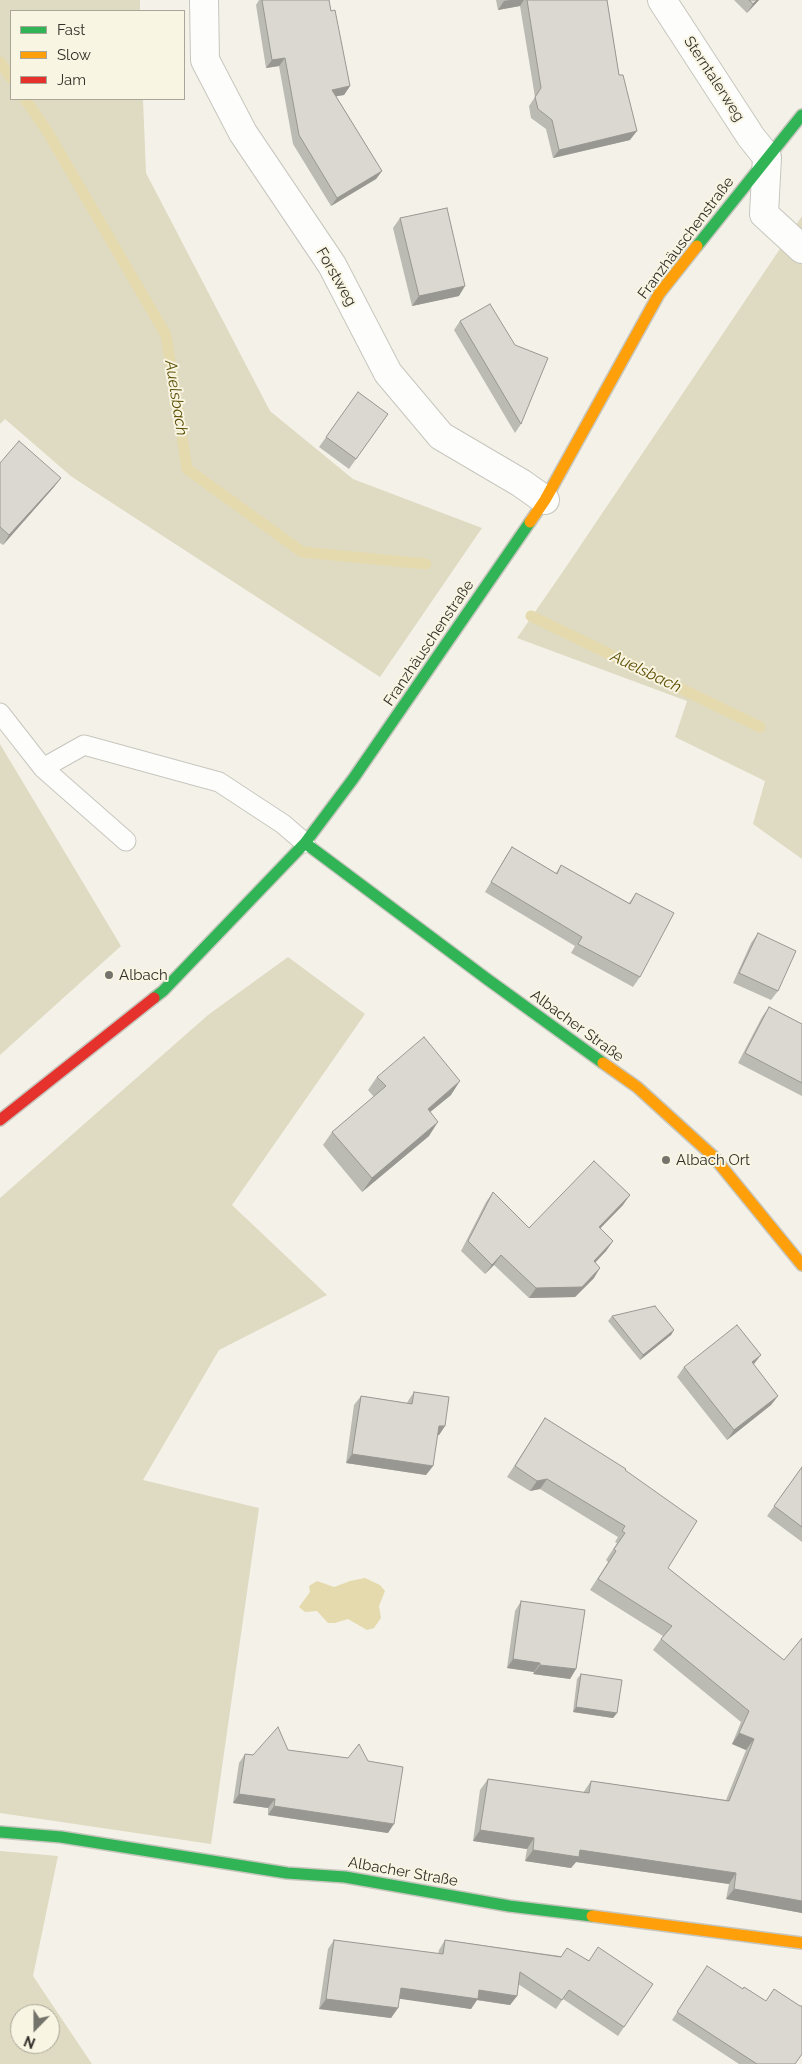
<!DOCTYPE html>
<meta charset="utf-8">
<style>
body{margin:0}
#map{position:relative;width:802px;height:2064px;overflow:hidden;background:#f4f2e8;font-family:Raleway,sans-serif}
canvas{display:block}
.legend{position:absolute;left:10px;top:10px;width:175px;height:90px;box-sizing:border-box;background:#f9f5e3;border:1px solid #a9a699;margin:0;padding:6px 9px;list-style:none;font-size:15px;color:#313029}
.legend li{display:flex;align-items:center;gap:10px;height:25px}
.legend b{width:25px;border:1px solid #a9a699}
.north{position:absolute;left:10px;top:2004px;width:50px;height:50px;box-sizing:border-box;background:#f9f5e3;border:1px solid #a9a699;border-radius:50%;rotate:202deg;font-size:14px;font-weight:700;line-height:20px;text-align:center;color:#313029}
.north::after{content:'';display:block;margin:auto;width:18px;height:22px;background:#75746c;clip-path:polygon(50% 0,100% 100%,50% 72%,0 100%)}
</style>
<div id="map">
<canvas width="802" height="2064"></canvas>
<ul class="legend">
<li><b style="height:6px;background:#30b455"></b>Fast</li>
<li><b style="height:6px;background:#ff9f0a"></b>Slow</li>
<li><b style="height:6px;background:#e5322d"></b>Jam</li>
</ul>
<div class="north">N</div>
</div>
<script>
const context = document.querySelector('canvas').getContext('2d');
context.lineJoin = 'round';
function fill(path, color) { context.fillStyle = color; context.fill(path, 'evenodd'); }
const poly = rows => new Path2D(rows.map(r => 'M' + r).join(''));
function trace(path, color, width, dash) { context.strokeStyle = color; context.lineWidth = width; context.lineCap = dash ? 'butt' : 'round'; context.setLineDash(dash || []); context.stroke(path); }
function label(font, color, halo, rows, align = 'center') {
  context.font = font + ' Raleway,sans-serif'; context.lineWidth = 4; context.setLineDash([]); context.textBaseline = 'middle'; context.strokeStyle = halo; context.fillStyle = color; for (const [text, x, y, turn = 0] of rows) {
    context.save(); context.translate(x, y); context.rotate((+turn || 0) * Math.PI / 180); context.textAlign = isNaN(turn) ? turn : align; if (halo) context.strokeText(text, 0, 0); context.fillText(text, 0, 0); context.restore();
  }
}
const green = poly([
 [0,0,140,0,140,11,11,11,11,99,143,99,146,173,270,411,353,479,482,528,380,677,72,477,5,419,0,424],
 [802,216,802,859,753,824,765,781,675,737,687,701,517,638,566,567],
 [0,744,121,946,0,1055],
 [288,957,365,1014,232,1205,327,1295,219,1350,143,1480,259,1508,211,1844,0,1813,0,1198,208,1015],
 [0,1851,58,1856,33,1976,92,2064,0,2064],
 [20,2014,50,2014,50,2044,20,2044]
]);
const water = poly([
 [365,1578,380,1585,385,1591,379,1606,381,1618,374,1628,367,1630,348,1619,335,1623,328,1623,317,1611,305,1612,299,1607,310,1592,309,1586,317,1581,334,1587,350,1581]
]);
const stream = poly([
 [0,62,11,78],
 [25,99,47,131,166,335,187,469,302,552,426,564],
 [531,616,760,727]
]);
const lane = poly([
 [0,713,43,768,126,841],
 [43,768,84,745,219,782,283,824,305,843]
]);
const street = poly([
 [204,0,205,60,243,133,332,265,388,373,441,436,521,483,545,500],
 [662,0,751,137,767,157,764,214,802,249]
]);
const fast = poly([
 [697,246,802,115],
 [305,843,487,979,603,1063],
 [154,998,163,991,305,843,353,779,530,522],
 [0,1832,61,1837,287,1873,345,1877,509,1906,592,1916]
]);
const slow = poly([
 [530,522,545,500,659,294,697,246],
 [603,1063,637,1087,713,1156,802,1265],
 [592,1916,802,1943]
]);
const jam = poly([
 [0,1120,154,998]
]);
const wall = poly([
 [259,0,329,0,331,11,350,86,344,95,336,96,382,171,376,179,331,206,293,144,279,66,266,68,256,5],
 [496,0,607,0,619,75,630,140,553,158,546,129,531,118,529,106,535,97,520,6,498,10],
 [734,0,759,0,747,13],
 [400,218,459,296,412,306,393,228],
 [460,321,515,345,521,424,515,433,454,330],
 [358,392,388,414,349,469,319,447],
 [0,463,61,478,54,487,3,545,0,543],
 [512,847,556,873,561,865,629,903,636,893,640,977,633,987,571,953,575,946,485,892,506,856],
 [758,933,778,991,771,1000,733,983,751,943],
 [769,1007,802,1024,802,1096,738,1063,762,1017],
 [377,1077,451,1095,430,1112,429,1136,362,1192,323,1145,332,1132,374,1097,368,1090],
 [493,1192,529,1228,623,1205,600,1228,613,1241,606,1251,595,1263,594,1278,575,1297,529,1298,494,1265,485,1274,461,1251,486,1202],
 [612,1316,674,1330,671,1335,640,1360,608,1321],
 [754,1365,778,1396,771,1405,727,1440,677,1377,684,1367],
 [414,1392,445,1426,439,1435,437,1435,433,1466,426,1475,346,1463,354,1405,361,1396,407,1403,408,1401],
 [545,1418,625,1470,668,1568,784,1660,802,1913,726,1899,729,1884,576,1862,571,1868,525,1861,527,1849,473,1841,480,1790,488,1779,583,1793,591,1781,726,1800,746,1750,732,1744,741,1722,653,1650,663,1636,590,1590,608,1562,606,1560,617,1543,615,1542,618,1537,540,1489,530,1491,507,1477],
 [802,1467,802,1542,767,1516],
 [521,1601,576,1669,570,1679,533,1674,534,1672,507,1668,515,1611],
 [581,1674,617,1713,613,1718,573,1712,577,1679],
 [288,1750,388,1833,268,1815,268,1808,233,1803,239,1763,245,1754,253,1755],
 [334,1940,438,1954,439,1950,445,1940,589,1960,653,1984,618,2036,563,1999,556,2009,518,1984,517,1996,510,2005,477,2000,471,2009,399,1998,398,2008,391,2018,319,2009,328,1949],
 [702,1974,795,2064,739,2064,672,2020]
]);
const shadedWall = poly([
 [510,0,524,0,520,6,498,10,504,1],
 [757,0,759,0,747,13,753,4],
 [285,58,279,66,266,68,272,60],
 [350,86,344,95,326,98,332,90],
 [637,131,630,140,553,158,559,150],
 [382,171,376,179,331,206,337,198],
 [465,286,459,296,412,306,419,296],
 [61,478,54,487,3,545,9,535],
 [460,1081,451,1095,418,1122,428,1109],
 [438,1122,429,1136,362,1192,372,1178],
 [630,1195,623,1205,592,1237,599,1227],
 [613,1241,606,1251,587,1271,594,1261],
 [501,1255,494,1265,485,1274,492,1265],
 [600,1268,594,1278,575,1297,529,1298,536,1288],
 [674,1330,671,1335,640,1360,643,1355],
 [761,1355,754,1364,745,1372,752,1362],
 [778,1396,771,1405,727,1440,734,1430],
 [439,1426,445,1426,439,1435,433,1435],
 [352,1454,433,1466,426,1475,346,1463],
 [547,1479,540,1489,530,1491,537,1481],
 [513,1659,540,1663,534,1672,507,1668],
 [540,1665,576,1669,570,1679,533,1674],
 [576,1707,617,1713,613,1718,573,1712],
 [739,1733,754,1739,746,1750,732,1744],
 [239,1794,275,1799,268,1808,233,1803],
 [274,1806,394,1824,388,1833,268,1815],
 [480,1830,534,1838,527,1849,473,1841],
 [533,1850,580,1850,736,1873,729,1884,576,1862,571,1868,525,1861],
 [734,1889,802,1901,802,1913,726,1899],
 [401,1988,479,1990,517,1996,510,2005,477,2000,471,2009,394,1998],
 [326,1999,398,2008,391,2018,319,2009]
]);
const building = poly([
 [262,0,329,0,331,11,335,10,350,86,332,90,382,171,337,198,299,135,285,58,272,60,262,0],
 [527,0,607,0,619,75,623,75,637,131,559,150,552,120,538,109,535,97,541,88,527,0],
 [749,0,757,0,753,4,749,0],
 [447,208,465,286,419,296,400,218,447,208],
 [490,304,515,345,548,358,521,424,460,321,490,304],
 [358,392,388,414,356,459,326,437,358,392],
 [19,441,61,478,9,535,0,527,0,463,19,441],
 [512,847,557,874,561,865,630,904,636,893,674,913,640,977,578,944,582,937,491,882,512,847],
 [758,933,796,951,778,991,739,973,758,933],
 [769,1007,802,1024,802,1083,745,1053,769,1007],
 [424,1037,460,1081,428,1109,438,1122,372,1178,332,1132,386,1086,377,1077,424,1037],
 [594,1161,630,1195,599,1227,613,1241,594,1261,600,1268,582,1287,536,1288,501,1255,492,1265,468,1241,493,1192,529,1228,594,1161],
 [655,1306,674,1330,643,1355,612,1316,655,1306],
 [737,1325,761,1355,752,1362,778,1396,734,1430,684,1367,737,1325],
 [414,1392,449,1397,445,1426,439,1426,433,1466,352,1454,361,1396,412,1404,414,1392],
 [545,1418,626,1469,625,1470,697,1521,668,1568,784,1660,802,1638,802,1901,734,1889,736,1873,580,1850,579,1857,533,1850,534,1838,480,1830,488,1779,589,1793,591,1781,729,1801,754,1739,739,1733,749,1711,661,1639,672,1626,598,1579,616,1551,614,1549,625,1533,622,1531,625,1526,547,1479,537,1481,515,1466,545,1418],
 [802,1467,802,1527,774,1506,802,1467],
 [521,1601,585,1610,576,1669,540,1665,540,1663,513,1659,521,1601],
 [581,1674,622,1680,617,1713,576,1707,581,1674],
 [278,1727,288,1750,348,1758,359,1744,368,1761,403,1767,394,1824,274,1806,275,1799,239,1794,245,1754,253,1755,278,1727],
 [334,1940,443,1954,445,1940,561,1957,567,1948,589,1961,598,1947,653,1984,624,2027,569,1990,562,2000,520,1972,517,1996,479,1990,478,1999,401,1988,398,2008,326,1999,334,1940],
 [707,1966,743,1989,744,1987,766,2001,774,1989,800,2006,802,2006,802,2054,795,2064,757,2064,677,2012,707,1966]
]);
const markers = [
 [109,975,5,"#75746c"],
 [666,1160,5,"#75746c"]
];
const streetNames = [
 ["Sterntalerweg",714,79,57],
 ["Franzhäuschenstraße",686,238,-53],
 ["Forstweg",336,277,60],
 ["Franzhäuschenstraße",429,643,-56],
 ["Albacher Straße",577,1026,36],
 ["Albacher Straße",403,1872,10]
];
const poiNames = [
 ["Albach",119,975],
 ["Albach Ort",676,1160]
];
const waterNames = [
 ["Auelsbach",176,398,81],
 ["Auelsbach",646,672,26]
];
fill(green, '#dfdac2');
fill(water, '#e5daad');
trace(stream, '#e5daad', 11);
trace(lane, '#c7c6be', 21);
trace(street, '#c7c6be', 30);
trace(fast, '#c7c6be', 14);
trace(slow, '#c7c6be', 14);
trace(jam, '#c7c6be', 14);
trace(lane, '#fdfdfc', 19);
trace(street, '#fdfdfc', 28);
trace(fast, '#30b455', 11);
trace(slow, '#ff9f0a', 11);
trace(jam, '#e5322d', 11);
fill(wall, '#bbbab3');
fill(shadedWall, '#999792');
fill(building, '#dad8d0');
trace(building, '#999792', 1);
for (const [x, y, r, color] of markers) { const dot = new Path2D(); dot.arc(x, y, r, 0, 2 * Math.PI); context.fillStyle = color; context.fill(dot); trace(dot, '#f9f5e3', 2); }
label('15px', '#313029', '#f9f5e3', streetNames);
label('15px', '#313029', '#f9f5e3', poiNames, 'left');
label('italic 16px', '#5c4d01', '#f9f5e3', waterNames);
</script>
